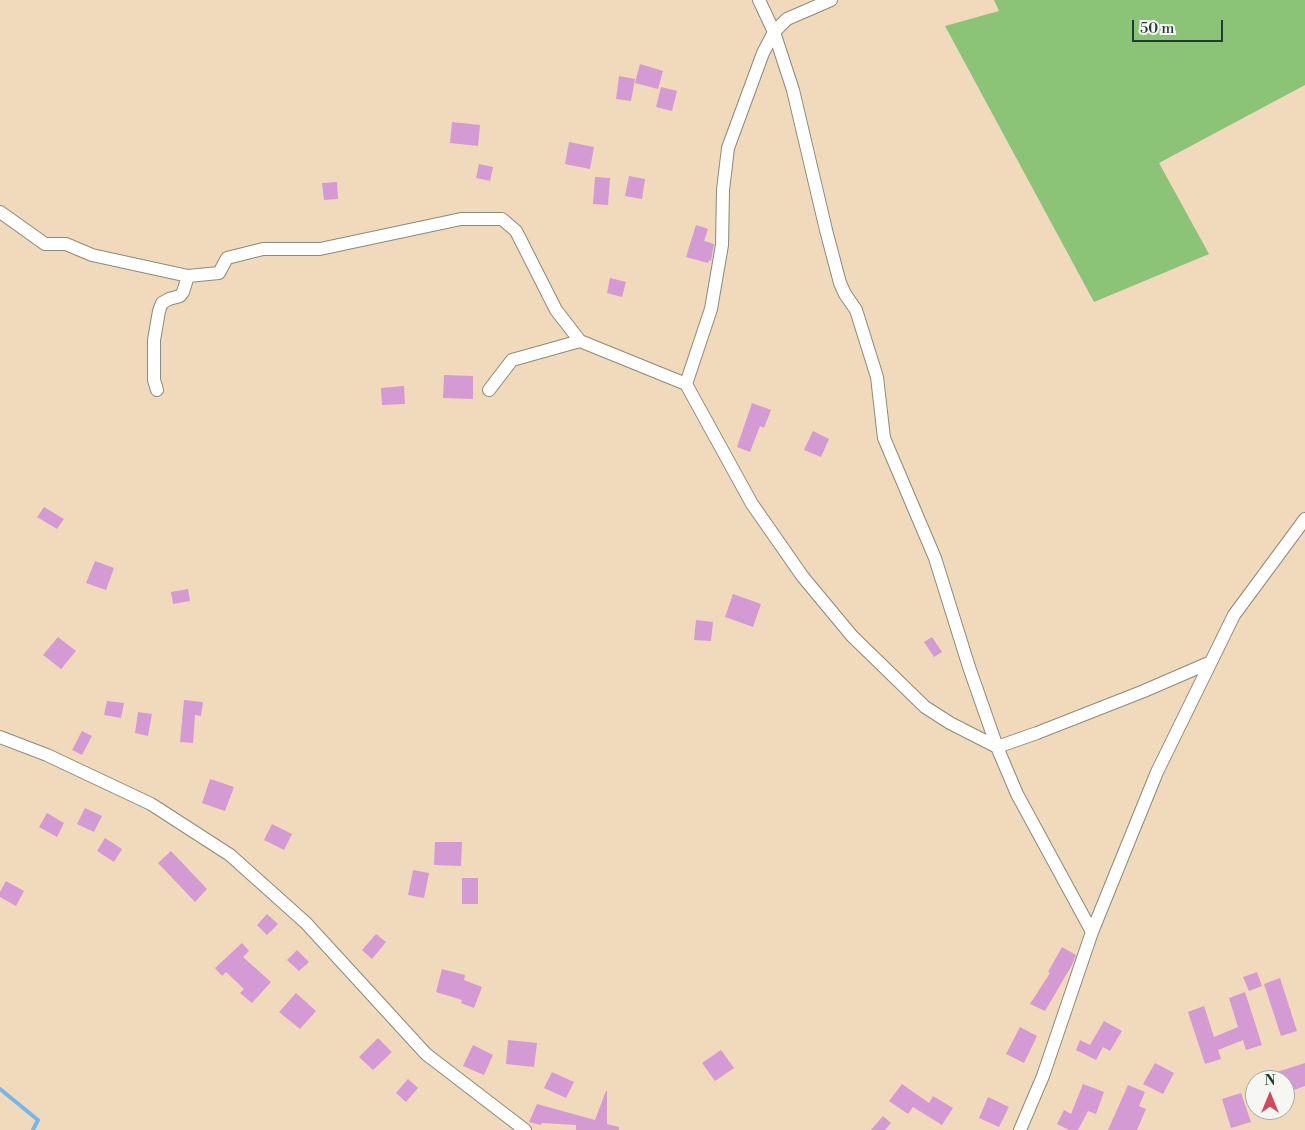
<!DOCTYPE html>
<style>
body{margin:0}
#map{position:relative;width:1305px;height:1130px;overflow:hidden;background:#f1dabb;font-family:"Libre Bodoni",serif}
canvas{display:block}
.north{position:absolute;left:1245px;top:1070px;width:50px;height:50px;box-sizing:border-box;background:#f6f6f2;border:1px solid #a0aca6;border-radius:50%;rotate:0deg;font-size:14px;font-weight:700;line-height:20px;text-align:center;color:#1f3d34}
.north::after{content:'';display:block;margin:auto;width:18px;height:22px;background:#d1495b;clip-path:polygon(50% 0,100% 100%,50% 72%,0 100%)}
.scale{position:absolute;left:1132px;top:20px;width:91px;height:22px;box-sizing:border-box;border:2px solid #1f3d34;border-top:0;padding-left:6px;font-size:15px;line-height:18px;white-space:nowrap;color:#1f3d34;-webkit-text-stroke:4px #f6f6f2;paint-order:stroke}
</style>
<div id="map">
<canvas width="1305" height="1130"></canvas>
<div class="north">N</div>
<div class="scale">50 m</div>
</div>
<script>
const context = document.querySelector('canvas').getContext('2d');
context.lineJoin = 'round';
function fill(path, color) { context.fillStyle = color; context.fill(path, 'evenodd'); }
const poly = rows => new Path2D(rows.map(r => 'M' + r).join(''));
function trace(path, color, width, dash) { context.strokeStyle = color; context.lineWidth = width; context.lineCap = dash ? 'butt' : 'round'; context.setLineDash(dash || []); context.stroke(path); }
const green = poly([
 [994,0,1305,0,1305,85,1159,163,1209,254,1094,302,945,26,999,11]
]);
const stream = poly([
 [0,1089,38,1120,33,1130]
]);
const building = poly([
 [640,64,663,71,658,89,635,83],
 [619,76,635,79,631,101,616,99],
 [661,87,677,91,672,111,656,107],
 [452,122,480,125,478,146,450,143],
 [569,142,594,147,590,169,565,164],
 [479,164,493,167,490,181,476,178],
 [629,176,645,179,642,199,625,196],
 [595,177,610,178,608,205,593,204],
 [337,182,338,199,324,200,322,183],
 [696,225,708,229,704,241,714,244,711,261,709,260,708,263,686,257],
 [610,278,626,282,622,297,607,293],
 [444,375,473,376,473,399,443,398],
 [404,386,405,404,382,405,381,388],
 [752,403,771,410,764,428,760,426,750,452,737,447],
 [813,431,829,439,821,457,804,450],
 [44,507,64,519,57,529,37,517],
 [95,561,114,568,106,590,86,583],
 [188,589,190,601,173,604,171,592],
 [733,594,761,604,753,627,725,617],
 [696,620,713,622,711,641,694,640],
 [58,637,76,651,61,669,43,655],
 [932,637,942,652,934,657,924,642],
 [184,700,203,702,201,716,195,715,193,743,180,742],
 [107,701,124,703,121,718,104,715],
 [138,712,152,714,148,736,135,733],
 [82,731,92,736,82,755,72,750],
 [210,779,234,787,225,811,202,803],
 [85,808,102,816,94,832,77,824],
 [47,813,64,823,57,837,39,827],
 [272,824,292,834,284,850,264,840],
 [105,838,122,849,114,862,97,851],
 [435,842,462,842,461,866,434,865],
 [171,851,207,889,195,902,158,863],
 [413,870,429,873,424,898,408,895],
 [462,878,478,878,478,904,462,904],
 [6,881,24,891,16,906,0,897,0,892],
 [267,914,278,924,267,935,257,925],
 [376,934,386,942,372,959,362,950],
 [242,943,249,951,243,957,271,982,252,1003,240,993,244,989,226,972,222,976,215,968],
 [1062,947,1076,955,1072,965,1045,1011,1030,1004,1050,973,1048,972],
 [297,950,309,962,299,971,287,960],
 [442,969,465,975,464,980,482,987,474,1008,461,1003,462,1000,436,992],
 [1257,972,1262,986,1249,991,1243,977],
 [1280,978,1297,1031,1281,1036,1264,984],
 [1245,992,1262,1045,1246,1050,1243,1040,1218,1050,1221,1059,1205,1064,1188,1012,1204,1006,1214,1037,1238,1027,1229,998],
 [296,993,316,1011,300,1029,279,1012],
 [1104,1021,1122,1031,1110,1051,1103,1047,1096,1060,1076,1050,1080,1040,1090,1045],
 [1020,1027,1037,1036,1024,1063,1006,1054],
 [378,1038,392,1052,373,1070,359,1057],
 [508,1040,537,1043,534,1067,506,1064],
 [473,1045,493,1055,484,1075,463,1066],
 [721,1050,734,1068,715,1081,702,1063],
 [1155,1063,1174,1073,1163,1094,1143,1084],
 [1305,1063,1305,1086,1285,1093,1285,1080,1258,1080,1258,1078],
 [552,1072,574,1082,566,1098,544,1088],
 [408,1079,418,1088,406,1102,396,1093],
 [902,1084,929,1103,933,1096,953,1108,942,1125,913,1107,908,1114,889,1101],
 [1083,1084,1104,1092,1096,1114,1088,1111,1078,1130,1069,1130,1057,1124,1064,1110,1071,1114],
 [1128,1085,1145,1092,1139,1106,1146,1109,1137,1130,1108,1130],
 [606,1091,607,1091,607,1124,619,1127,619,1130,576,1130,576,1125,542,1123,541,1125,529,1122,537,1104,595,1120],
 [1241,1093,1251,1122,1231,1128,1222,1099],
 [988,1097,1009,1107,999,1127,979,1118],
 [883,1116,891,1123,885,1130,871,1130]
]);
const street = poly([
 [759,0,774,32,793,90,826,230,840,283,845,294,856,310,877,377,884,438,935,558,969,667,997,747,1017,794,1092,932],
 [0,212,45,244,66,244,92,255,188,276,219,273,227,258,263,249,320,249,461,219,502,219,516,231,556,310,580,341,686,384,752,504,803,577,852,636,925,707,950,723,997,747,1037,733,1144,691,1211,662],
 [686,384,711,309,722,245,723,190,728,148,763,53,774,32,787,19,831,0],
 [157,390,154,380,154,340,159,311,162,303,169,299,180,296,183,292,188,276],
 [489,390,512,360,580,341],
 [0,737,47,755,151,804,230,855,306,923,426,1054,525,1130],
 [1020,1130,1043,1076,1092,932,1157,772,1234,615,1305,519]
]);
fill(green, '#8bc377');
trace(stream, '#74b7ea', 4);
fill(building, '#d49ad3');
trace(street, '#888c78', 14);
trace(street, '#fff', 12);
</script>
